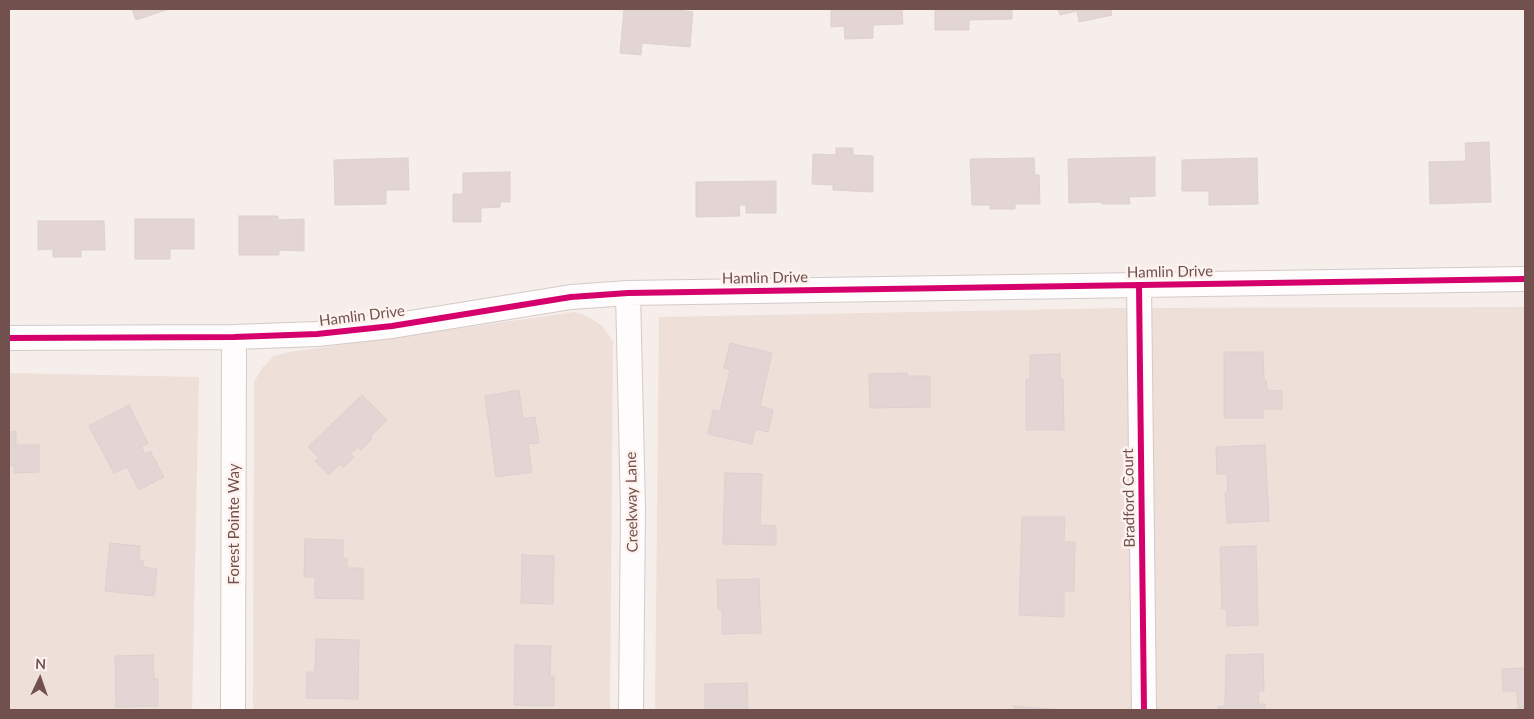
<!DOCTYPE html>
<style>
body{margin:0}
#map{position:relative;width:1534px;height:719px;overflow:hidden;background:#f6eeeb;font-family:Lato,sans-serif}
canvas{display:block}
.frame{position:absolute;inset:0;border:10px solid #71504e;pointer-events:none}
.north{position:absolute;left:15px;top:654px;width:50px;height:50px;-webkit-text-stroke:4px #fdf2ed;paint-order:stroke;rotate:3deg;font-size:14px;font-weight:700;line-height:20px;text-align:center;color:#71504e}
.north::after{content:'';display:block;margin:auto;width:18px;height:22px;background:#71504e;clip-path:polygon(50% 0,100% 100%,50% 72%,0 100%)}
</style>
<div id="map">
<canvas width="1534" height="719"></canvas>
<div class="frame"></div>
<div class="north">N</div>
</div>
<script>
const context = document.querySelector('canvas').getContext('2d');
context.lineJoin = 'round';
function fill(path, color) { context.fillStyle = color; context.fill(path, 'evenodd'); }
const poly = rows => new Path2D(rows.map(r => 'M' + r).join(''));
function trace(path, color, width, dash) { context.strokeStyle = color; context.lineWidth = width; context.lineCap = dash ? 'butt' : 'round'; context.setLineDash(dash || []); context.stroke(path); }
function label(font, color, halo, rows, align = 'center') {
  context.font = font + ' Lato,sans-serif'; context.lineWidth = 5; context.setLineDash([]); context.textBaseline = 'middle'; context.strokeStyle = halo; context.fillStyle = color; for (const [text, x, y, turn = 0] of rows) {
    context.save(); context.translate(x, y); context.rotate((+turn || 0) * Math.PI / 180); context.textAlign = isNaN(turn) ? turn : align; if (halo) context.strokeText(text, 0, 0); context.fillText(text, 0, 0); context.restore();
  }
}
const residential = poly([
 [1525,307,1525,710,655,710,659,317,1122,308],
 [575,312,587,316,601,325,613,341,610,710,253,710,254,382,262,368,274,356,289,352],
 [9,373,199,377,192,710,9,710]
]);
const building = poly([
 [132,9,169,9,136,20,132,9],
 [624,9,672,9,693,12,690,47,642,43,641,55,620,53,624,9],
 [831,9,902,9,903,24,873,25,873,38,845,39,844,26,831,27,831,9],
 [935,9,1012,9,1012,19,969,20,969,30,935,30,935,9],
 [1058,9,1111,9,1112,15,1079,22,1077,11,1060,15,1058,9],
 [1489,142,1491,202,1430,204,1429,162,1466,161,1465,143,1489,142],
 [836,148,853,148,853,155,873,156,873,192,833,190,833,185,812,184,813,154,836,155,836,148],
 [1155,157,1155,196,1129,197,1130,204,1102,204,1102,202,1069,203,1068,159,1155,157],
 [408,158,409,190,386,190,386,204,335,205,334,160,408,158],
 [1034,158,1035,175,1039,175,1040,204,1015,204,1015,209,990,209,990,205,972,205,970,159,1034,158],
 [1257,158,1258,204,1209,205,1209,191,1182,191,1182,160,1257,158],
 [510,172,510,202,500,202,500,207,481,208,481,222,453,222,453,194,463,194,463,173,510,172],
 [776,181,776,213,746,213,746,205,739,205,740,216,696,217,696,182,776,181],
 [239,216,278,216,278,220,304,219,304,251,279,250,279,255,239,255,239,216],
 [135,219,194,219,194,249,170,249,170,259,135,259,135,219],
 [38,221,104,221,105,250,81,250,81,257,53,257,53,249,38,250,38,221],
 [730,343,772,353,760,406,773,410,768,432,755,429,752,444,708,434,713,410,720,412,730,370,724,368,730,343],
 [1224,352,1263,352,1264,380,1266,380,1267,390,1282,391,1282,409,1263,409,1263,418,1224,418,1224,352],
 [1060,354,1060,379,1063,379,1064,430,1026,430,1026,380,1030,380,1030,355,1060,354],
 [907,373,907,376,930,376,930,407,870,408,869,374,907,373],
 [519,390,523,419,535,417,539,443,528,444,532,472,496,477,485,396,519,390],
 [362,395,387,420,370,437,372,439,361,450,358,447,350,454,354,457,344,467,340,464,329,475,315,461,319,458,308,447,362,395],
 [129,405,148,443,141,447,145,454,150,451,164,477,139,490,127,467,114,473,89,426,129,405],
 [16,431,16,445,39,445,39,472,14,473,14,466,9,466,9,432,16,431],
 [1265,445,1269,521,1227,523,1225,493,1228,492,1227,474,1217,474,1216,447,1265,445],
 [725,473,762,474,760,525,776,526,776,545,723,544,725,473],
 [1022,517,1065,517,1064,542,1075,542,1074,591,1064,591,1064,617,1019,615,1022,517],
 [305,539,343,540,343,558,347,559,347,568,363,568,363,599,315,598,315,577,304,577,305,539],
 [110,543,140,546,139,560,143,560,143,567,157,569,154,596,105,591,110,543],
 [1256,546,1258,625,1227,626,1226,608,1222,609,1220,547,1256,546],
 [522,555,554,556,553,604,521,603,522,555],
 [759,579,761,633,722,634,722,609,718,609,717,580,759,579],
 [316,639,359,640,358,699,306,698,307,672,315,672,316,639],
 [515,645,551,646,550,676,554,676,554,706,514,705,515,645],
 [1263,654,1264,691,1258,691,1259,704,1265,704,1265,710,1218,710,1218,706,1225,706,1226,655,1263,654],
 [153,655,154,679,158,679,158,706,116,707,115,656,153,655],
 [1525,668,1525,710,1518,710,1517,691,1503,691,1502,669,1525,668],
 [747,683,748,710,705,710,705,684,747,683],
 [1014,706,1061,710,1014,710,1014,706]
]);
const minor = poly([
 [1139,285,1144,710],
 [628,293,633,509,631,710],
 [9,338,234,337,317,334,392,326,571,297,628,293,1525,279],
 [233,710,234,337]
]);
const cycleway = poly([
 [1139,285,1144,710],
 [9,338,234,337,317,334,392,326,571,297,628,293,1525,279]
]);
const streetNames = [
 ["Hamlin Drive",1170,272,-1],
 ["Hamlin Drive",765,278,-1],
 ["Hamlin Drive",362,316,-7],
 ["Bradford Court",1129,498,-91],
 ["Creekway Lane",632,502,-91],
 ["Forest Pointe Way",234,524,-90]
];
fill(residential, '#eedfd9');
fill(building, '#e2d5d3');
trace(building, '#ded0ce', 1);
trace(minor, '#d4cac8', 26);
trace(minor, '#fefcfc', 24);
trace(cycleway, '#d6006c', 6);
label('15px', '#71504e', '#fdf2ed', streetNames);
</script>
